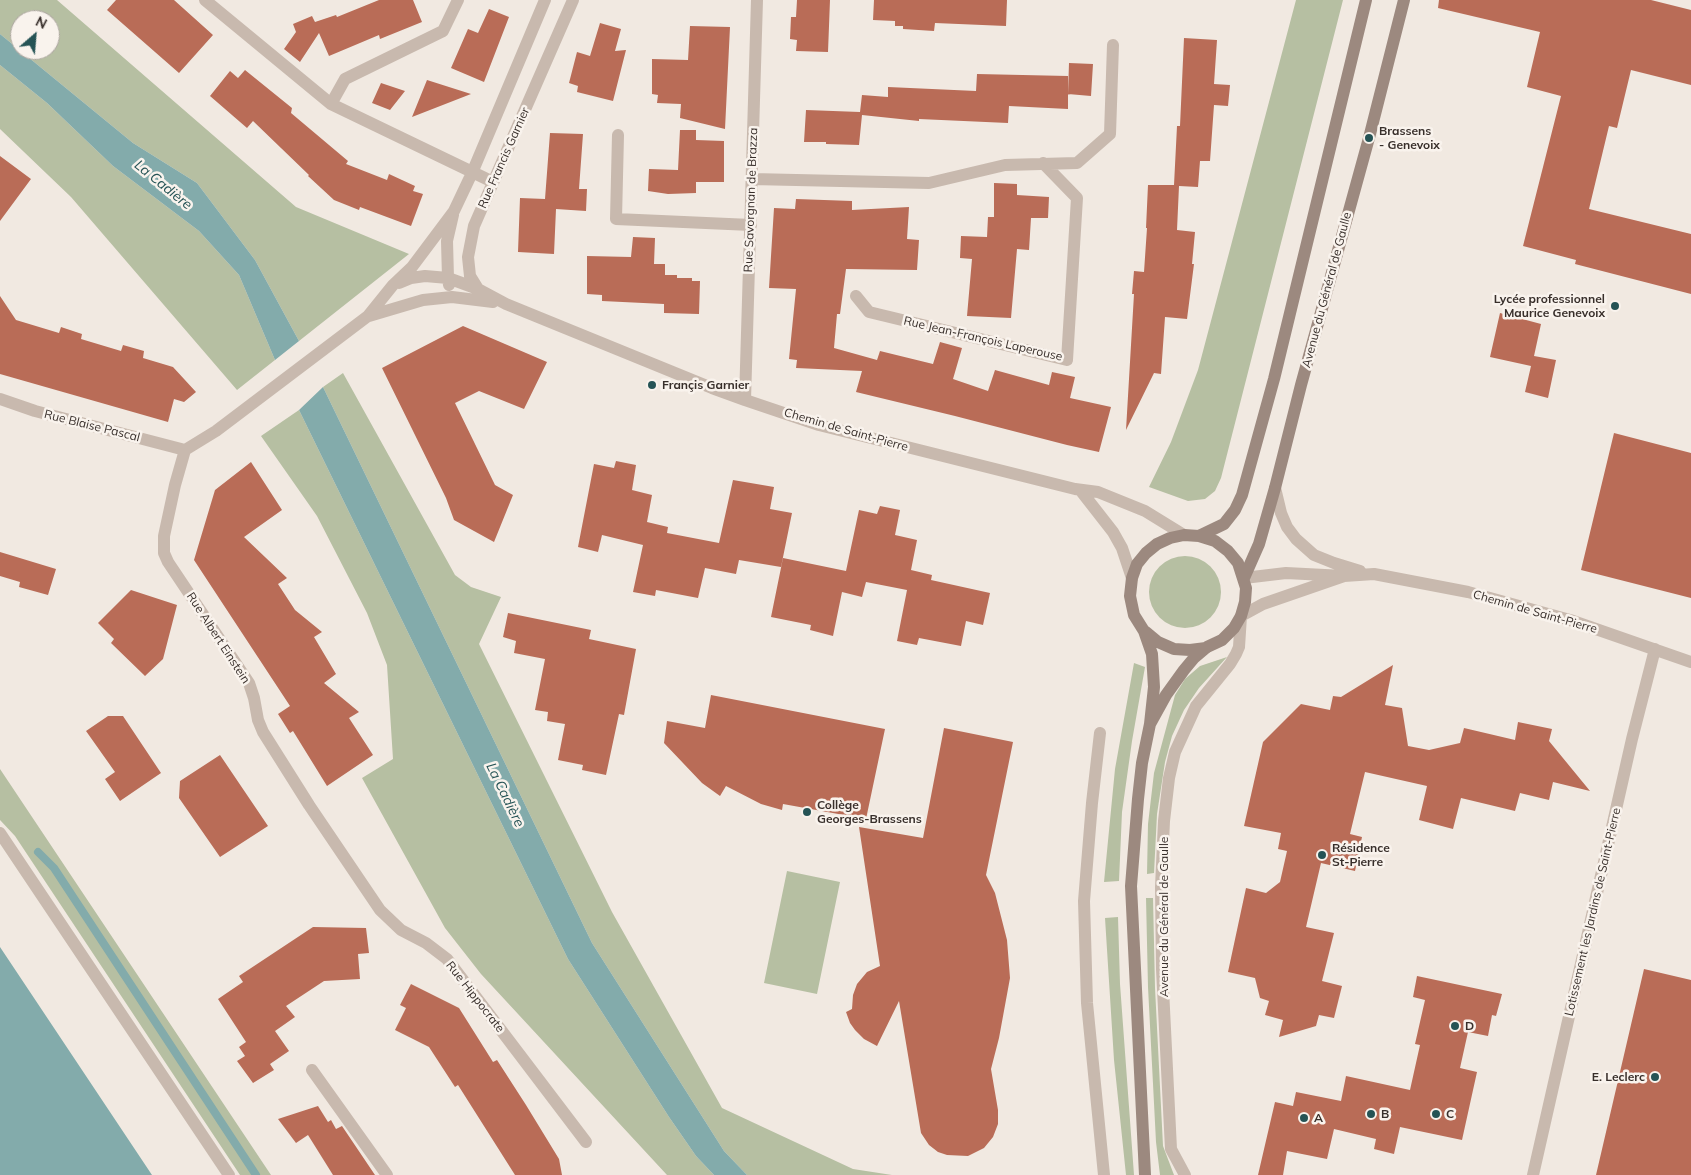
<!DOCTYPE html>
<meta charset="utf-8">
<style>
body{margin:0}
#map{position:relative;width:1691px;height:1175px;overflow:hidden;background:#f1e9e1;font-family:Mulish,sans-serif}
canvas{display:block}
.north{position:absolute;left:10px;top:10px;width:50px;height:50px;box-sizing:border-box;background:#f9f3ed;border:1px solid #aca59f;border-radius:50%;rotate:27deg;font-size:14px;font-weight:700;line-height:20px;text-align:center;color:#382f2b}
.north::after{content:'';display:block;margin:auto;width:18px;height:22px;background:#255355;clip-path:polygon(50% 0,100% 100%,50% 72%,0 100%)}
</style>
<div id="map">
<canvas width="1691" height="1175"></canvas>
<div class="north">N</div>
</div>
<script>
const context = document.querySelector('canvas').getContext('2d');
context.lineJoin = 'round';
function fill(path, color) { context.fillStyle = color; context.fill(path, 'evenodd'); }
const poly = rows => new Path2D(rows.map(r => 'M' + r).join(''));
function trace(path, color, width, dash) { context.strokeStyle = color; context.lineWidth = width; context.lineCap = dash ? 'butt' : 'round'; context.setLineDash(dash || []); context.stroke(path); }
function label(font, color, halo, rows, align = 'center') {
  context.font = font + ' Mulish,sans-serif'; context.lineWidth = 5; context.setLineDash([]); context.textBaseline = 'middle'; context.strokeStyle = halo; context.fillStyle = color; for (const [text, x, y, turn = 0] of rows) {
    context.save(); context.translate(x, y); context.rotate((+turn || 0) * Math.PI / 180); context.textAlign = isNaN(turn) ? turn : align; if (halo) context.strokeText(text, 0, 0); context.fillText(text, 0, 0); context.restore();
  }
}
const green = poly([
 [0,0,57,0,296,207,409,254,299,341,255,260,197,183,133,143,0,34],
 [20,20,50,20,50,50,20,50],
 [1296,0,1343,0,1221,478,1215,491,1205,499,1188,501,1149,487,1171,442,1198,370],
 [0,65,47,103,113,166,199,231,239,275,275,360,237,390,71,197,0,129],
 [343,373,455,575,471,587,501,597,479,644,612,912,722,1108,853,1169,892,1175,747,1175,724,1151,592,943,323,387],
 [299,410,568,959,669,1117,696,1156,714,1175,667,1175,481,974,445,928,362,778,393,759,387,665,367,613,317,516,261,436],
 '1149 592a36 36 0 1 1 72 0a36 36 0 1 1-72 0Z',
 [1227,657,1199,688,1184,710,1172,736,1165,762,1157,814,1154,873,1147,874,1148,824,1154,773,1175,695,1185,679,1200,666],
 [1134,663,1145,667,1132,741,1122,812,1119,881,1104,882,1115,769],
 [0,769,271,1175,240,1175,15,836,0,820],
 [787,871,840,882,817,994,764,983],
 [1146,898,1153,898,1155,988,1163,1146,1174,1175,1160,1175,1156,1142,1148,987],
 [1118,917,1120,984,1134,1175,1126,1175,1114,1060,1105,918]
]);
const water = poly([
 [0,34,133,143,197,183,255,260,299,341,275,360,239,275,199,231,113,166,47,103,0,65],
 [323,387,592,943,724,1151,747,1175,714,1175,696,1156,669,1117,568,959,299,410],
 [0,947,152,1175,0,1175]
]);
const stream = poly([
 [38,852,54,868,256,1175]
]);
const building = poly([
 [116,0,174,0,213,35,179,73,107,10],
 [379,0,413,0,422,22,380,39,379,35,329,56,319,33,300,62,284,49,296,32,293,24,312,16,315,22,336,15,337,17],
 [797,0,830,0,828,52,796,51,797,40,790,39,791,17,796,17],
 [874,0,1007,0,1006,26,935,23,934,31,903,29,903,26,895,26,895,21,873,20],
 [1439,0,1651,0,1691,10,1691,85,1631,70,1617,128,1609,126,1589,209,1691,234,1691,294,1575,264,1576,260,1523,246,1561,96,1527,87,1540,32,1438,8],
 [489,9,509,17,484,82,451,68,468,29,478,33],
 [600,23,621,29,615,51,626,50,613,101,577,92,578,86,569,83,577,52,590,56],
 [690,26,730,27,725,129,680,118,681,104,657,103,658,95,652,94,652,59,688,60],
 [1184,38,1217,40,1214,84,1230,85,1228,106,1214,105,1210,161,1200,161,1198,187,1179,186,1177,230,1195,232,1192,264,1194,264,1187,319,1165,317,1161,374,1154,373,1126,430,1134,294,1132,294,1134,271,1144,272,1147,228,1146,228,1148,185,1174,185,1177,126,1180,126],
 [1069,63,1093,64,1091,96,1068,94],
 [245,70,292,108,291,113,348,161,346,164,387,180,389,174,415,186,413,191,423,194,411,226,360,207,359,210,334,200,308,176,309,175,253,121,247,128,210,96,230,71,238,78],
 [977,74,1068,76,1068,109,1009,106,1008,123,919,119,919,121,862,115,859,145,826,144,826,142,804,142,806,110,860,112,862,95,888,97,888,87,976,91],
 [427,80,471,94,412,117],
 [381,83,405,91,390,110,372,103],
 [680,130,696,130,696,140,724,141,724,182,696,182,696,193,668,194,648,191,649,169,678,170],
 [550,133,583,134,579,189,587,189,586,211,556,209,554,254,518,252,520,198,545,199],
 [0,156,31,179,0,221],
 [994,183,1017,184,1017,195,1049,197,1048,218,1031,218,1029,250,1017,249,1011,318,967,316,972,259,960,258,961,236,987,237,988,217,994,217],
 [796,199,852,201,852,210,909,207,907,239,919,240,917,270,846,269,840,314,837,314,834,348,877,360,880,351,933,364,940,342,962,348,953,379,988,391,995,370,1049,385,1052,372,1075,377,1070,398,1111,407,1099,452,1067,445,955,416,856,392,862,371,796,368,797,360,789,359,796,289,769,288,774,208,795,209],
 [633,237,655,238,654,264,665,264,665,275,677,275,677,278,692,278,692,281,700,281,699,314,664,313,664,304,602,301,602,295,587,294,587,256,631,257],
 [0,296,16,320,59,333,61,327,82,334,81,339,121,351,123,345,144,351,143,358,173,367,196,392,184,402,174,399,168,422,0,374],
 [1500,313,1541,324,1534,356,1556,360,1548,398,1525,392,1531,366,1490,357],
 [463,326,547,362,524,409,479,391,455,403,495,485,513,495,494,542,454,520,446,498,382,368],
 [1614,433,1691,453,1691,598,1581,570],
 [616,461,636,465,632,490,652,495,647,522,668,527,667,533,719,543,733,480,774,487,770,509,792,513,781,567,739,560,736,574,705,568,698,598,656,590,655,596,633,592,643,545,602,535,598,552,578,547,594,464,614,468],
 [251,462,282,510,244,537,287,578,278,584,295,610,322,632,314,637,336,674,324,683,359,712,349,718,373,755,327,786,293,731,290,733,278,714,290,706,194,560,215,490],
 [880,506,900,510,895,535,917,540,911,570,932,575,931,580,990,593,983,625,966,621,961,646,919,638,917,645,897,641,907,590,866,582,862,597,842,592,833,636,810,630,811,625,771,617,783,558,846,571,859,510,877,514],
 [0,552,56,569,48,595,19,587,20,582,0,576],
 [131,590,177,605,163,659,145,676,111,643,114,639,98,623],
 [508,613,591,630,589,639,636,649,624,715,619,714,606,775,582,770,583,765,558,760,565,724,547,721,548,712,535,710,545,659,514,653,516,641,503,637],
 [1393,665,1385,705,1402,708,1408,746,1429,750,1460,743,1464,728,1515,740,1518,722,1552,729,1549,741,1590,791,1553,782,1549,800,1520,793,1515,811,1461,798,1453,829,1419,820,1427,786,1365,772,1350,834,1362,837,1355,871,1321,863,1306,927,1334,933,1322,981,1342,986,1334,1018,1319,1015,1316,1026,1279,1037,1283,1020,1265,1015,1269,1001,1260,998,1255,978,1228,972,1246,888,1266,893,1280,882,1287,851,1278,849,1281,833,1244,826,1263,742,1301,704,1330,710,1333,696,1341,697],
 [711,695,885,729,866,819,783,804,782,810,761,804,726,786,720,796,702,783,664,743,667,721,705,728],
 [108,716,123,716,161,773,120,801,105,779,115,772,86,731],
 [944,728,1013,742,986,875,995,893,1007,940,1010,978,999,1038,991,1069,998,1110,998,1124,993,1137,984,1148,968,1156,947,1155,938,1152,929,1145,921,1133,899,1001,877,1046,864,1039,855,1030,850,1023,846,1012,852,1009,853,995,857,984,867,972,880,966,859,827,923,838],
 [220,755,268,826,220,857,179,798,180,781],
 [313,927,366,928,369,953,358,954,360,979,324,981,286,1006,295,1017,275,1031,289,1051,270,1064,274,1070,253,1083,237,1061,245,1056,239,1047,246,1042,218,999,243,982,239,976],
 [1644,969,1691,980,1691,1175,1596,1175],
 [1417,976,1502,994,1496,1016,1492,1015,1488,1036,1468,1032,1460,1068,1477,1072,1462,1140,1400,1127,1394,1154,1374,1149,1376,1139,1334,1129,1327,1159,1287,1151,1283,1175,1258,1175,1275,1102,1293,1106,1296,1092,1341,1101,1346,1076,1410,1090,1420,1045,1415,1044,1425,1000,1413,997],
 [411,984,459,1008,493,1062,497,1060,526,1105,559,1159,562,1175,515,1175,458,1085,455,1087,429,1047,395,1030,406,1008,400,1005],
 [318,1106,328,1122,331,1120,336,1129,342,1126,375,1175,333,1175,308,1135,296,1143,278,1119]
]);
const street = poly([
 [205,0,331,104,493,182],
 [573,0,474,226,468,257,470,276,478,289,506,304,712,388,745,400,819,425,1075,489,1098,492,1145,511,1184,535],
 [331,104,345,79,443,31,458,0],
 [618,135,616,219,751,225],
 [752,179,929,183,1005,165,1077,163,1110,134,1113,45],
 [399,283,411,278,425,276,448,278,478,289],
 [449,285,448,278,447,241,453,215],
 [856,296,869,312,1067,360,1077,198,1043,163],
 [369,316,423,300,452,297,493,302],
 [0,399,35,411,185,450],
 [745,400,757,0],
 [185,450,175,485,164,536,164,553,168,562,249,683,254,698,258,720,263,732,309,805,380,910,401,930,426,943,447,959,586,1142],
 [185,450,216,431,368,316,393,285,412,267,454,211,472,173,545,0],
 [1275,488,1281,513,1287,527,1296,539,1314,555,1334,563,1360,571],
 [1081,491,1113,532,1122,548,1132,578],
 [1344,576,1374,574,1468,592,1570,620,1691,662],
 [1100,733,1092,803,1084,901,1087,1003,1104,1175],
 [0,833,229,1175],
 [312,1070,387,1175],
 [1185,1175,1171,1149,1162,969,1161,887,1164,821,1169,778,1175,752,1196,706,1230,664,1236,654,1239,647,1241,616,1263,604,1344,576,1286,573,1244,578],
 [1533,1175,1632,739,1655,649]
]);
const secondary = poly([
 [1199,536,1224,524,1235,510,1242,495,1274,379,1366,0],
 [1244,578,1259,544,1275,488,1301,385,1369,138,1404,0],
 [1146,632,1158,642,1174,649,1190,650,1206,648],
 [1145,1175,1131,886,1138,799,1142,763,1150,724,1154,687,1152,654,1144,631,1134,615,1130,596,1132,578,1137,564,1146,553,1157,544,1170,538,1184,535,1199,536,1215,541,1228,551,1238,563,1246,588,1245,602,1241,616,1234,628,1222,640,1207,647,1194,658,1184,670,1166,695,1150,724]
]);
const markers = [
 [1369,138,5,"#255355"],
 [1615,306,5,"#255355"],
 [652,385,5,"#255355"],
 [807,812,5,"#255355"],
 [1322,855,5,"#255355"],
 [1455,1026,5,"#255355"],
 [1655,1077,5,"#255355"],
 [1371,1114,5,"#255355"],
 [1436,1114,5,"#255355"],
 [1304,1118,5,"#255355"]
];
const poiNames = [
 ["Brassens",1379,131],
 ["- Genevoix",1379,145],
 ["Lycée professionnel",1605,299,"right"],
 ["Maurice Genevoix",1605,313,"right"],
 ["Françis Garnier",662,385],
 ["Collège",817,805],
 ["Georges-Brassens",817,819],
 ["Résidence",1332,848],
 ["St-Pierre",1332,862],
 ["D",1465,1026],
 ["E. Leclerc",1645,1077,"right"],
 ["B",1381,1114],
 ["C",1446,1114],
 ["A",1314,1118]
];
const streetNames = [
 ["Rue Francis Garnier",504,158,-66],
 ["Rue Savorgnan de Brazza",751,200,-88],
 ["Avenue du Général de Gaulle",1327,290,-75],
 ["Rue Jean-François Laperouse",983,339,13],
 ["Rue Blaise Pascal",92,426,14],
 ["Chemin de Saint-Pierre",846,430,16],
 ["Chemin de Saint-Pierre",1535,612,16],
 ["Rue Albert Einstein",218,638,57],
 ["Lotissement les Jardins de Saint-Pierre",1593,912,-77],
 ["Avenue du Général de Gaulle",1164,917,-90],
 ["Rue Hippocrate",475,997,52]
];
const waterNames = [
 ["La Cadière",163,185,39],
 ["La Cadière",505,795,64]
];
fill(green, '#b6bfa2');
fill(water, '#83abab');
trace(stream, '#83abab', 8);
fill(building, '#b96c57');
trace(street, '#c8b9ae', 12);
trace(secondary, '#9c897f', 12);
for (const [x, y, r, color] of markers) { const dot = new Path2D(); dot.arc(x, y, r, 0, 2 * Math.PI); context.fillStyle = color; context.fill(dot); trace(dot, '#f9f3ed', 2); }
label('bold 12px', '#382f2b', '#f9f3ed', poiNames, 'left');
label('12px', '#382f2b', '#f9f3ed', streetNames);
label('italic 14px', '#255355', '#f9f3ed', waterNames);
</script>
